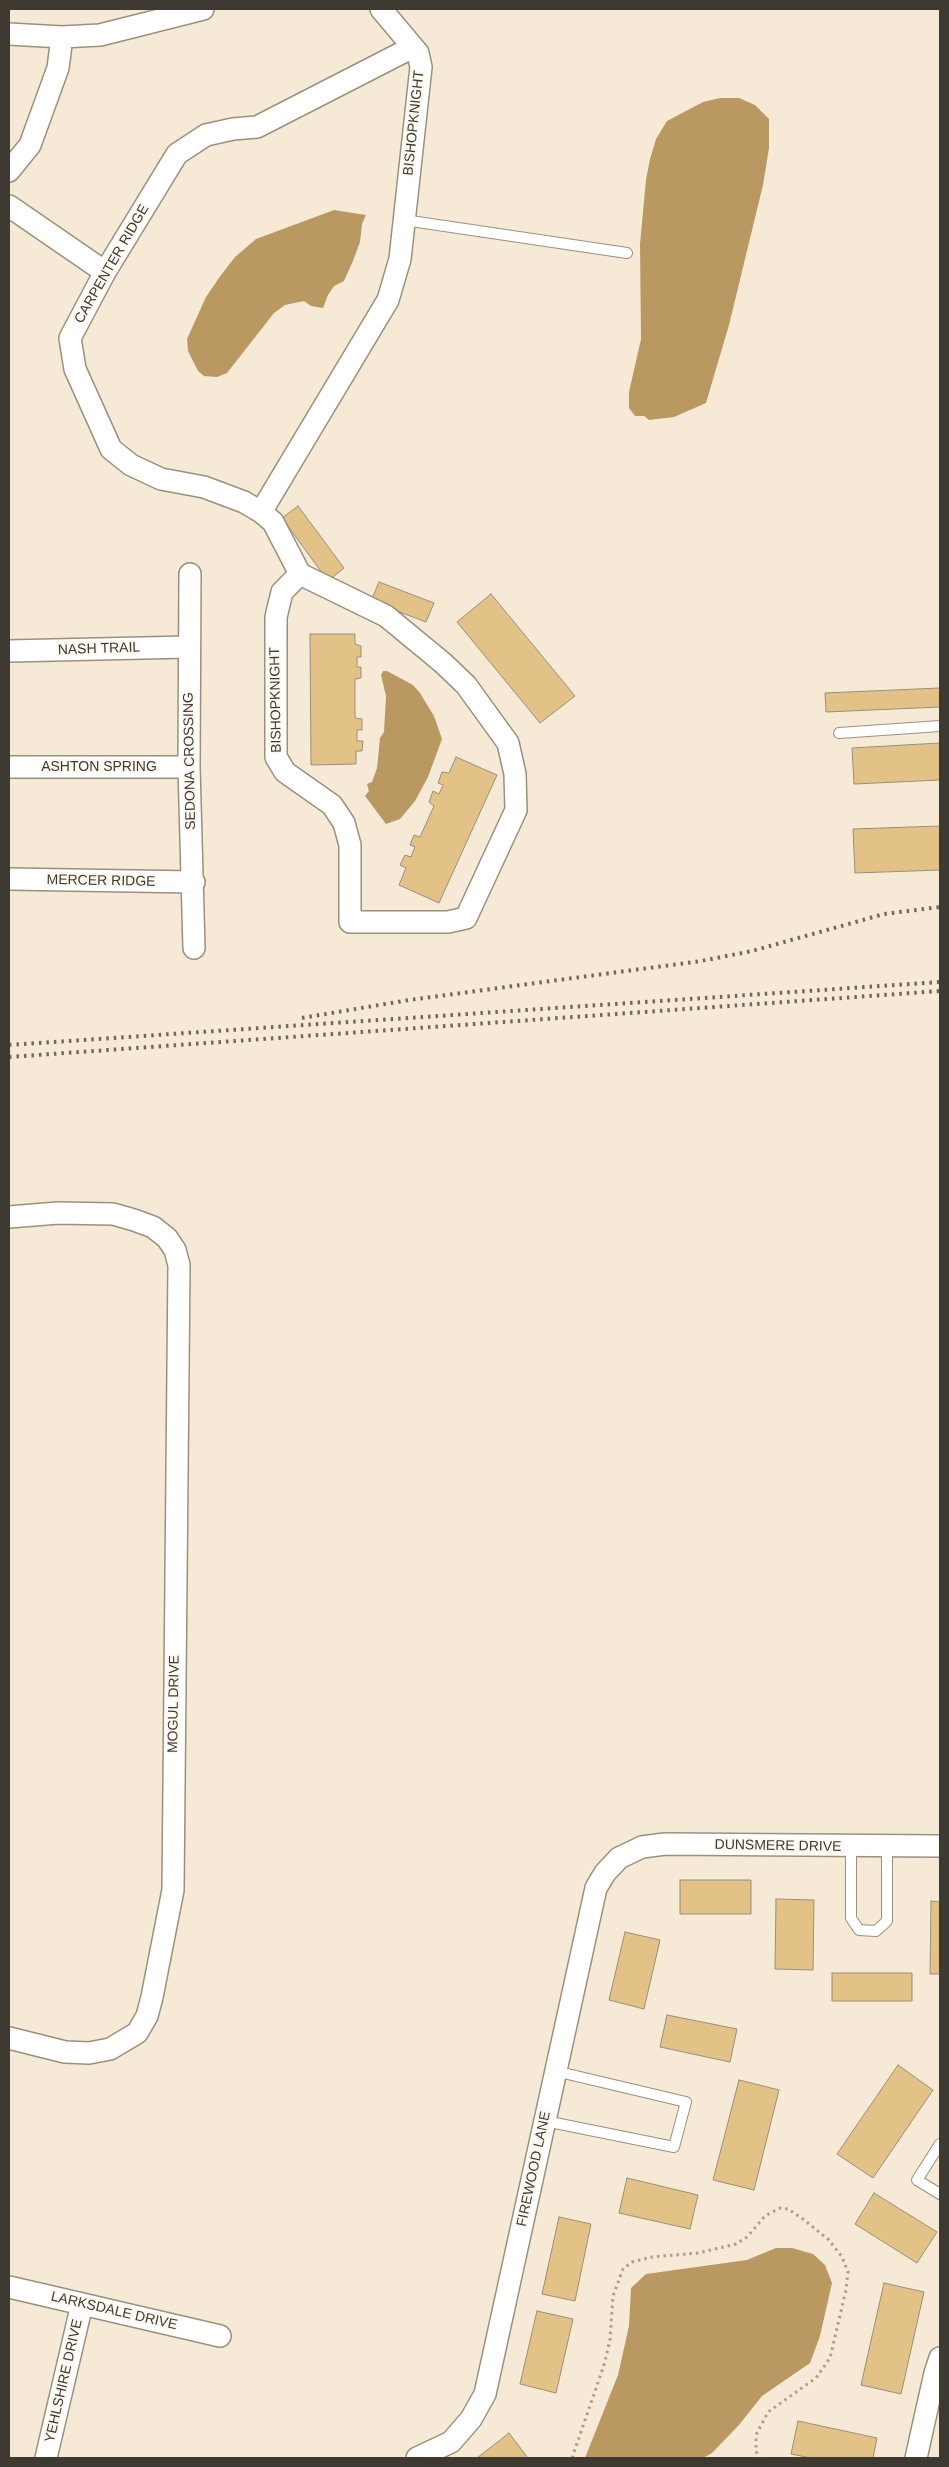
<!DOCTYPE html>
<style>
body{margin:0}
#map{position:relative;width:949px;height:2467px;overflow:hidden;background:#f6ead6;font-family:Arial,sans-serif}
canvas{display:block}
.frame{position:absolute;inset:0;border:10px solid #3e3a32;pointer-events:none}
</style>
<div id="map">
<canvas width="949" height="2467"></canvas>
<div class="frame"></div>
</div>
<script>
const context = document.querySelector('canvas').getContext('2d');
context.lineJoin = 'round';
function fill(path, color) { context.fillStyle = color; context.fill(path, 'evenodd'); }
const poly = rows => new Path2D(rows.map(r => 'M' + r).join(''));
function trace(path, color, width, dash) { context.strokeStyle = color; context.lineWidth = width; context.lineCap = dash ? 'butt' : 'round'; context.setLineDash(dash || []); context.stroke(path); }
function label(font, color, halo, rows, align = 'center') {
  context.font = font + ' Arial,sans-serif'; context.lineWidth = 4.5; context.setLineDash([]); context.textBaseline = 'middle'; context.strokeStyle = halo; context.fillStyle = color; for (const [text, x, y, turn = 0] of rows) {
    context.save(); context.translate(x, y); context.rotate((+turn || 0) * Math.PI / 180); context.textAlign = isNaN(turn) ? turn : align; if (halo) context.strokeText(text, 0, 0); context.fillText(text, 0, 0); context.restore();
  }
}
const water = poly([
 [720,98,739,98,755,105,769,119,769,148,763,185,729,325,706,403,674,417,649,420,644,416,635,416,629,408,629,392,641,339,640,244,646,180,650,159,656,139,667,121,703,102],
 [334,210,366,215,362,224,360,242,353,261,344,281,334,286,328,295,323,308,311,306,304,301,285,305,274,313,227,373,217,377,204,376,198,371,188,351,187,339,206,297,221,275,235,257,256,239],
 [383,671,387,671,413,685,420,693,434,716,442,739,428,777,415,801,400,819,386,824,365,796,369,791,367,784,372,782,377,768,380,738,384,732,386,696,381,675],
 [776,2248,792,2248,813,2254,825,2265,832,2283,820,2336,810,2363,762,2396,739,2425,712,2453,703,2458,585,2458,618,2375,629,2326,631,2288,646,2274,747,2260]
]);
const building = poly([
 [298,506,344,568,328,581,282,518,298,506],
 [379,582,434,603,426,622,371,601,379,582],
 [491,594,575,696,540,723,457,622,491,594],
 [310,634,355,634,355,644,361,646,361,657,357,657,357,667,361,667,361,678,355,679,355,718,362,719,362,730,357,730,357,741,363,741,362,751,356,751,356,764,311,765,310,634],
 [940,688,940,707,826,712,825,693,940,688],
 [940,743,940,780,854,784,852,748,940,743],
 [456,757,497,775,439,903,399,885,406,868,400,865,405,855,411,857,415,847,410,845,414,835,420,837,434,806,429,802,433,791,439,794,443,785,438,783,442,772,449,773,456,757],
 [940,826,940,870,855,873,853,829,940,826],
 [680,1880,751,1880,751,1914,680,1914,680,1880],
 [776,1899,814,1900,813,1970,775,1969,776,1899],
 [931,1901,940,1902,940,1974,930,1974,931,1901],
 [625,1932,660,1940,644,2009,609,2000,625,1932],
 [832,1973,912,1973,912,2001,832,2001,832,1973],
 [667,2015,737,2029,730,2062,660,2047,667,2015],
 [898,2065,933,2090,873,2178,837,2154,898,2065],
 [739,2080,779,2090,754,2190,713,2180,739,2080],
 [627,2178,698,2195,690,2229,619,2213,627,2178],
 [874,2193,937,2232,917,2263,855,2224,874,2193],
 [559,2217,591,2224,575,2301,542,2294,559,2217],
 [884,2283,924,2292,901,2394,861,2385,884,2283],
 [537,2311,573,2319,556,2393,520,2384,537,2311],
 [798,2421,877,2438,873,2458,811,2458,791,2454,798,2421],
 [509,2433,528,2458,477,2458,509,2433]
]);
const path = poly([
 [572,2458,604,2365,610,2340,613,2296,623,2269,632,2262,652,2257,698,2253,736,2244,747,2237,765,2216,780,2208,788,2209,803,2219,829,2240,842,2257,848,2272,846,2290,830,2358,816,2378,768,2412,756,2435,756,2451,759,2458]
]);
const lane = poly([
 [404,220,627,253],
 [839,733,940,726],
 [851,1847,851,1918,859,1930,876,1931,887,1921,887,1846],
 [545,2121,674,2147,686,2102,555,2071],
 [940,2144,917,2180,940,2194]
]);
const street = poly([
 [9,34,62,37,100,35,203,9],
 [9,171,30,145,58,68,62,37],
 [9,206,105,272],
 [261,512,388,300,400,259,421,67,418,53,381,9],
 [190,574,189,767,194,948],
 [300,574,282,592,276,617,276,757,285,772,332,805,344,823,350,845,350,922,448,922,466,918,516,810,515,774,508,743,466,685,443,663,386,616,300,574,273,522,261,512,244,502,204,487,161,479,131,465,111,449,75,369,70,338,105,272,177,154,206,135,233,129,257,127,413,47],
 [9,651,188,647],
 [9,767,189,767],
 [9,879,194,882],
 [9,1217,58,1213,113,1214,134,1220,153,1227,167,1238,175,1250,179,1265,173,1890,152,1997,147,2016,137,2033,110,2049,89,2053,65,2052,9,2038],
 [9,2287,220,2336],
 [46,2458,82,2304],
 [417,2458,451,2442,471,2419,485,2394,596,1888,605,1873,619,1858,642,1847,665,1844,940,1846],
 [916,2458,935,2373,940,2358]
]);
const rail = poly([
 [302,1018,409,1000,701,961,752,951,884,914,940,907],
 [9,1045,940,982],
 [9,1057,940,991]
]);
const streetNames = [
 ["BISHOPKNIGHT",414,123,-84],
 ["CARPENTER RIDGE",112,264,-60],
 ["NASH TRAIL",99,649,-2],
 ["BISHOPKNIGHT",276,700,-91],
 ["SEDONA CROSSING",190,761,-91],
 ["ASHTON SPRING",99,767],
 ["MERCER RIDGE",101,881,1],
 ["MOGUL DRIVE",174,1704,-89],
 ["DUNSMERE DRIVE",778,1846,1],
 ["FIREWOOD LANE",534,2169,-78],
 ["LARKSDALE DRIVE",114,2311,13],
 ["YEHLSHIRE DRIVE",64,2381,-77]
];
fill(water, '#b99961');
fill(building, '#e3c288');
trace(building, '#998e7c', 1);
trace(lane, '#9b907e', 12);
trace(street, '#9b907e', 24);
trace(path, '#a79f90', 3, [2.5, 4]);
trace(lane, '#fff', 10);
trace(street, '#fff', 21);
trace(rail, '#6e685d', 4, [2.5, 5]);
label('14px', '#3e3a32', '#fdf8f0', streetNames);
</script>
